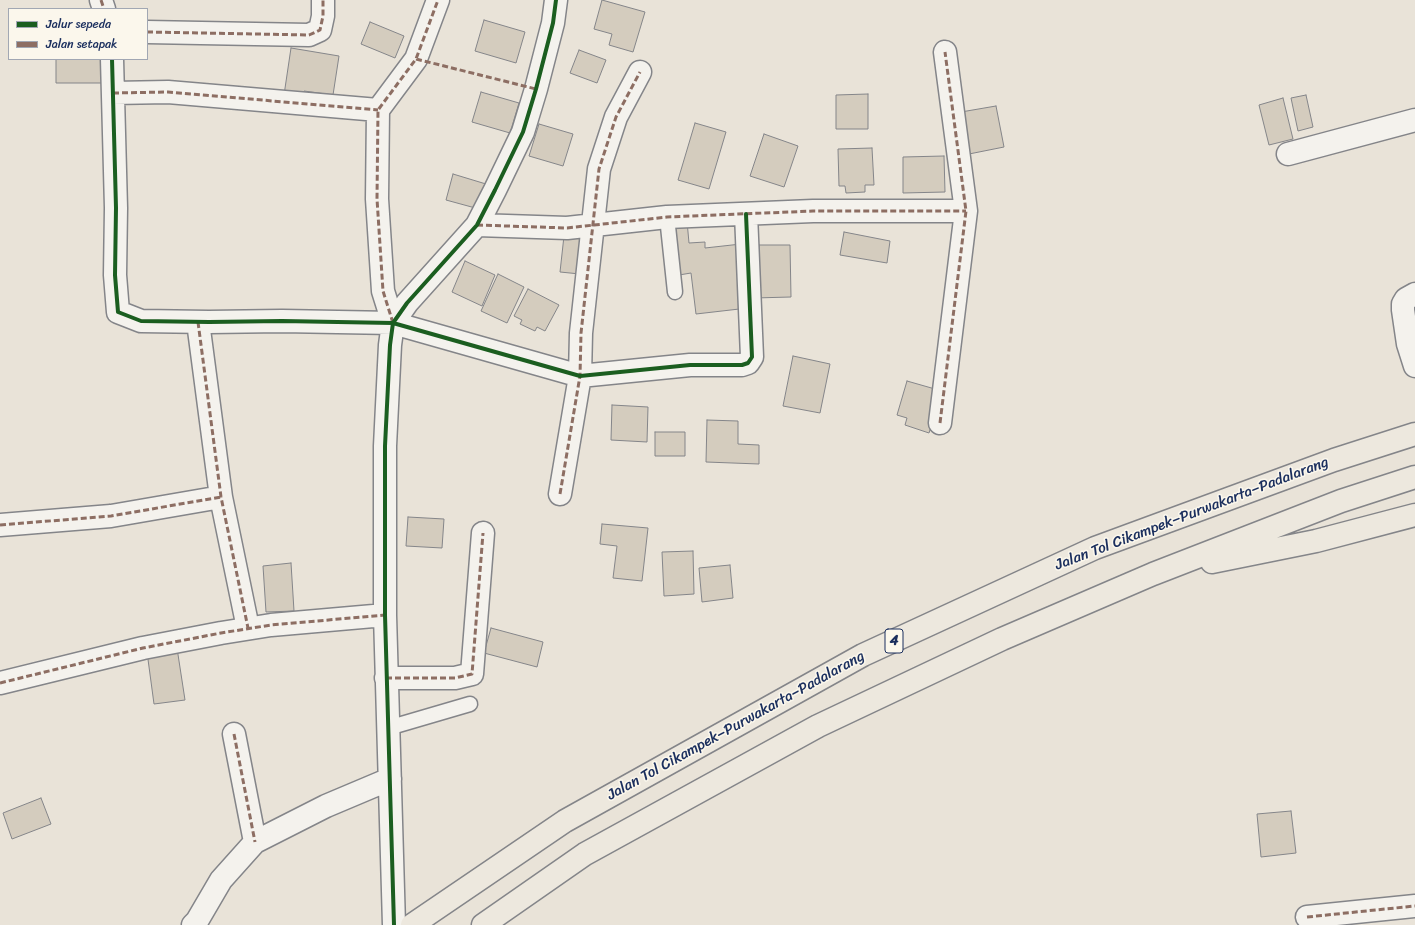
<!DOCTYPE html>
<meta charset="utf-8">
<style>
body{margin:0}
#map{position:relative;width:1415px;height:925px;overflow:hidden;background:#e9e3d8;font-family:Sriracha,sans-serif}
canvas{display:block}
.legend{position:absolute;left:8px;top:8px;width:140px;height:52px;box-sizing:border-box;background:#fbf7ec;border:1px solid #a1a7b3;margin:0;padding:5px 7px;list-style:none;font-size:12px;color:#1b2f5e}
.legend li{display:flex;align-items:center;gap:8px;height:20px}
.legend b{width:20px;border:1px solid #a1a7b3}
</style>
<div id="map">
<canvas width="1415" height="925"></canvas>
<ul class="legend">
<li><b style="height:5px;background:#1b5e20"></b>Jalur sepeda</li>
<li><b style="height:5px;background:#8d6e63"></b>Jalan setapak</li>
</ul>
</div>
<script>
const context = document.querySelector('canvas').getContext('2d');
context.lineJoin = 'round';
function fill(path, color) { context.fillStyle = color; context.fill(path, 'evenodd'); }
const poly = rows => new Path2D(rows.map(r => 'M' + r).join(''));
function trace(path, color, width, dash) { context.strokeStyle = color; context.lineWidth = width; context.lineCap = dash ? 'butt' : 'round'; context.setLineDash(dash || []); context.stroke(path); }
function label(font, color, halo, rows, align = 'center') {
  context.font = font + ' Sriracha,sans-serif'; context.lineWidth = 3; context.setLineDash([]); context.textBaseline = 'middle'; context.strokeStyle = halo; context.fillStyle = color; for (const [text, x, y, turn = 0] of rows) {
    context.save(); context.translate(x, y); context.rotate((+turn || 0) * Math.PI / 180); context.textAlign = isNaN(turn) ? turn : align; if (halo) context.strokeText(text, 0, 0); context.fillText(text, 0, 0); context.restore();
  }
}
const building = poly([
 [602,0,645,12,633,52,609,45,612,34,594,29,602,0],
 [484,20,525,32,516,63,475,51,484,20],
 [370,22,404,36,395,58,361,44,370,22],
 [291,48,339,56,333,95,304,91,303,98,284,95,291,48],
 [579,50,606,60,597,83,570,73,579,50],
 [56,59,105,59,105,83,56,83,56,59],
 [481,92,519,103,510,133,472,122,481,92],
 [868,94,868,129,836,129,836,95,868,94],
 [1306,95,1313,127,1298,131,1291,98,1306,95],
 [1283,98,1293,139,1269,145,1259,105,1283,98],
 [996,106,1004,147,969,154,961,112,996,106],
 [695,123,726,132,709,189,678,180,695,123],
 [539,124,573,134,563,166,529,156,539,124],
 [764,134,798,146,784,187,750,176,764,134],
 [872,148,874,185,865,185,865,192,846,193,845,186,839,186,838,149,872,148],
 [944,156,945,192,903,193,903,157,944,156],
 [453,174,486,184,479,209,446,200,453,174],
 [687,221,689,243,705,242,705,248,741,244,748,308,696,314,691,273,679,275,673,223,687,221],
 [844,232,890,241,887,263,840,255,844,232],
 [564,236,584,238,580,274,560,272,564,236],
 [759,245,790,245,791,297,754,298,753,259,759,259,759,245],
 [465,261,495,275,482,306,452,292,465,261],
 [498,274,524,287,507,323,481,311,498,274],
 [528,289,559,305,545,331,537,327,535,331,520,324,522,320,514,316,528,289],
 [793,356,830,364,820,413,783,406,793,356],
 [907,381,942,391,929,433,905,425,907,418,897,415,907,381],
 [612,405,648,407,647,442,611,440,612,405],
 [707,420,738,421,738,444,759,445,759,464,706,462,707,420],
 [655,432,685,432,685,456,655,456,655,432],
 [408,517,444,519,442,548,406,546,408,517],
 [602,524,648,528,642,581,613,578,617,546,600,544,602,524],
 [693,551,694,594,664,596,662,552,693,551],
 [291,563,294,611,266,612,263,566,291,563],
 [730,565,733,598,702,602,699,568,730,565],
 [491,628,543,642,537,667,484,653,491,628],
 [177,648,185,700,154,704,147,652,177,648],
 [41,798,51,824,12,839,3,813,41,798],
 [1291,811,1296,853,1261,857,1257,814,1291,811]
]);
const service = poly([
 [667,217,675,292],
 [388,728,470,704]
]);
const minor = poly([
 [101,0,104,9],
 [147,32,309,35,320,30,323,16,323,0],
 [112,59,116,208,115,275,118,312,141,321,209,322,282,321,393,323,580,376,690,365,742,365,748,363,752,357,746,214],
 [113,93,168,92,378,110],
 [1288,154,1415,120],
 [477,225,567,228,667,217,813,211,966,211],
 [1415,294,1406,299,1403,304,1403,310,1408,344,1415,366],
 [198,322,221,497,248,628],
 [393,323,383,291,377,199,378,110,416,59,438,0],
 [940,423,966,211,945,52],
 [560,494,580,376,581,333,599,169,616,117,640,72],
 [0,525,111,516,221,497],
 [386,678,455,678,472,674,483,533],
 [0,683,143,648,221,633,271,625,385,615],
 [234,734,255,842],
 [1307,917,1415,906],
 [193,925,197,921,221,880,255,842,326,806,390,779],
 [394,925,385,615,385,446,390,345,393,323,407,303,477,225,495,190,523,132,536,89,553,23,556,0]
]);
const motorway = poly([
 [1212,562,1316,541,1415,515],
 [412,925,565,821,863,655,1095,548,1334,460,1415,434],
 [483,925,585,854,818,726,1002,639,1153,574,1341,501,1415,477]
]);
const quiet = poly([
 [101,0,104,9],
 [147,32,309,35,320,30,323,16,323,0],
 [416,59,536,89],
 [113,93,168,92,378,110],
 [477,225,567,228,667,217,813,211,966,211],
 [198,322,221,497,248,628],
 [393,323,383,291,377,199,378,110,416,59,438,0],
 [940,423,966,211,945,52],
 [560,494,580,376,581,333,599,169,616,117,640,72],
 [0,525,111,516,221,497],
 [386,678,455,678,472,674,483,533],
 [0,683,143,648,221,633,271,625,385,615],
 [234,734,255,842],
 [1307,917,1415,906]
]);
const cycleway = poly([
 [112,59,116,208,115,275,118,312,141,321,209,322,282,321,393,323,580,376,690,365,742,365,748,363,752,357,746,214],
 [394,925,385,615,385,446,390,345,393,323,407,303,477,225,495,190,523,132,536,89,553,23,556,0]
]);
const shields = [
 [894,641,18]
];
const shieldNames = [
 ["4",894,641]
];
const streetNames = [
 ["Jalan Tol Cikampek–Purwakarta–Padalarang",1192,514,-21],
 ["Jalan Tol Cikampek–Purwakarta–Padalarang",736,726,-29]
];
fill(building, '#d4ccbe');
trace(building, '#848589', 1);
trace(service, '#848589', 17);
trace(minor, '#848589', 25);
trace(motorway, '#848589', 25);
trace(service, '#f4f2ed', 14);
trace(minor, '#f4f2ed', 22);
trace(motorway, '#ede8de', 22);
trace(quiet, '#8d6e63', 3, [6, 3]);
trace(cycleway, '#1b5e20', 4);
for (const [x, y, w] of shields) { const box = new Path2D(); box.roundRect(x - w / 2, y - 12, w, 24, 3); context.fillStyle = '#fbf7ec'; context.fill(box); trace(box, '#1b2f5e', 1); }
label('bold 14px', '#1b2f5e', null, shieldNames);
label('15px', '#1b2f5e', '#fbf7ec', streetNames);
</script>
